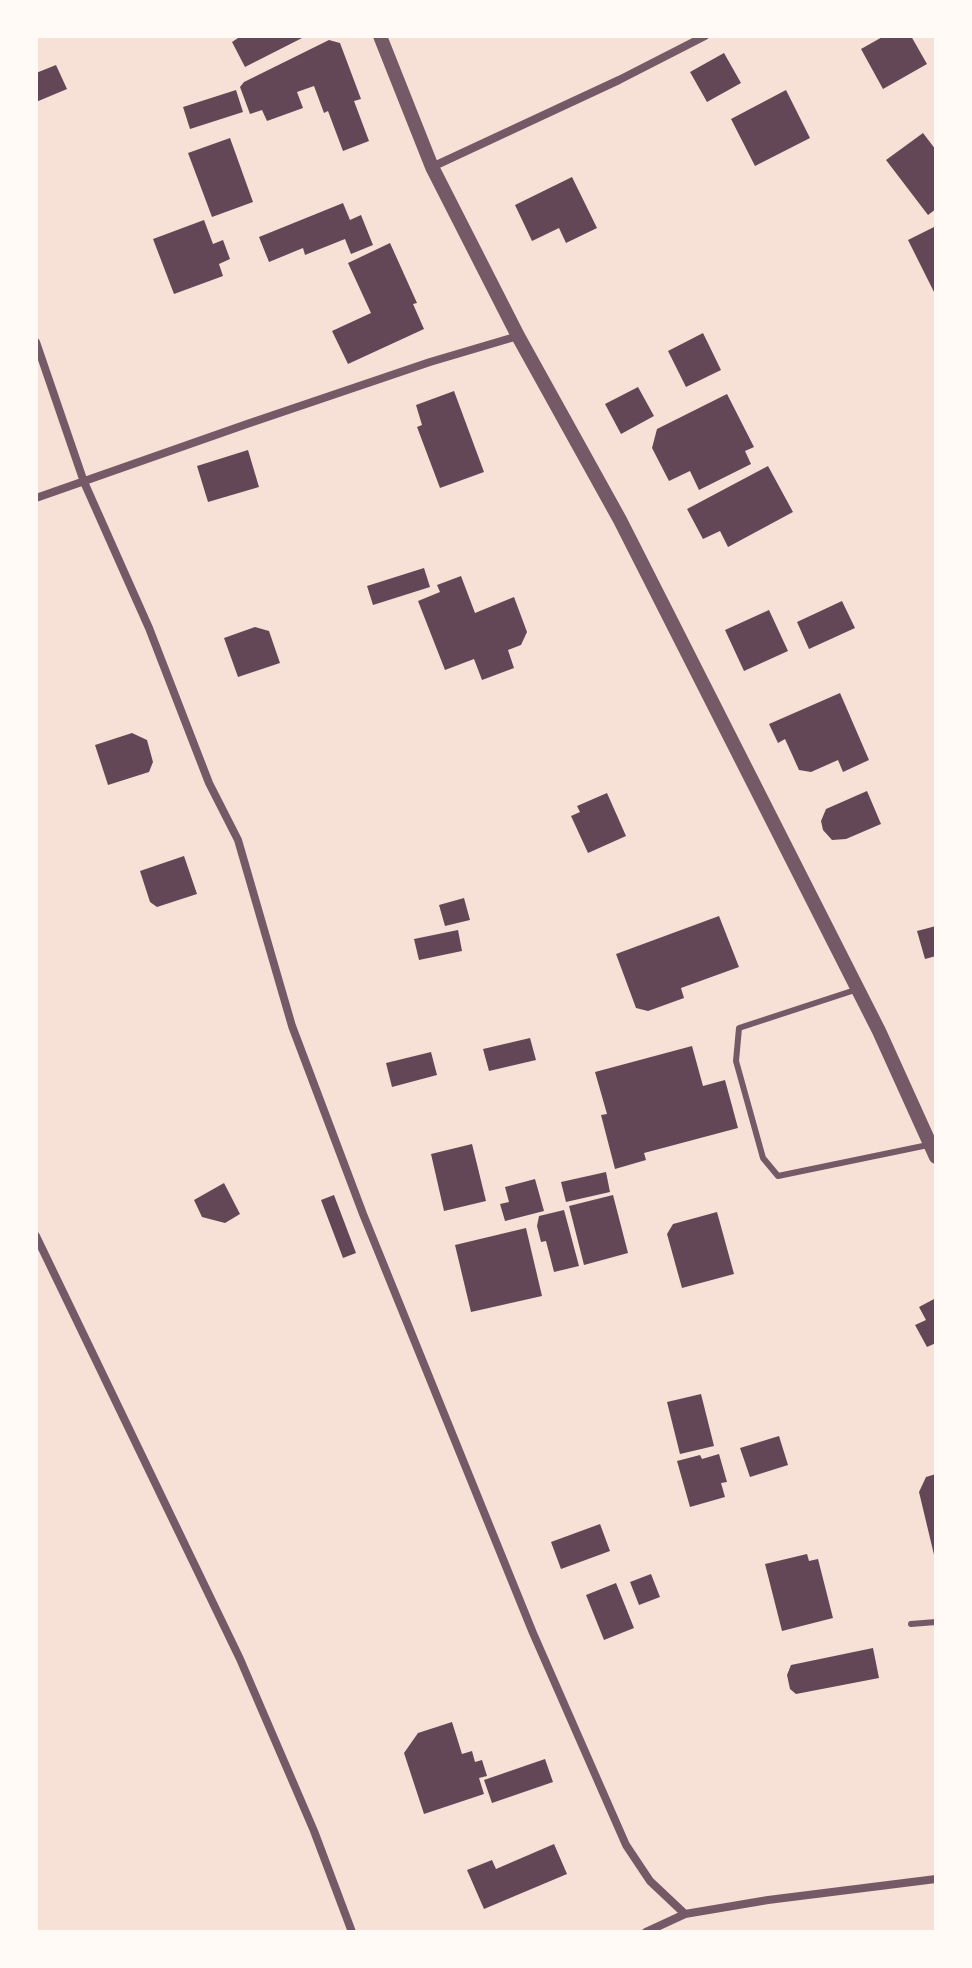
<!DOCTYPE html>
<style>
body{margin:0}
#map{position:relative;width:972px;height:1968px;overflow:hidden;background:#f7e1d7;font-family:Literata,serif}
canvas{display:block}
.frame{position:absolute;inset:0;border:38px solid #fffaf5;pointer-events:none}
</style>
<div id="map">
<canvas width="972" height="1968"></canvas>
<div class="frame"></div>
</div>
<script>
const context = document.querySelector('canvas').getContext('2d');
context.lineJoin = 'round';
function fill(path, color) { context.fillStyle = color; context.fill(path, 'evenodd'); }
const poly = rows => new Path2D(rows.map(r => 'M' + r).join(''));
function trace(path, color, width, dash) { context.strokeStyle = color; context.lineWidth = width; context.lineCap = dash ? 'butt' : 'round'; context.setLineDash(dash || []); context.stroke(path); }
const building = poly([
 [241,36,306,36,245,67,232,42],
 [884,36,911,36,927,64,883,89,861,49],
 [329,40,340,43,361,99,354,101,369,141,343,151,328,111,324,113,314,86,297,92,303,108,267,121,262,110,250,114,240,87,244,82],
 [724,53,741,83,707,102,690,72],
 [56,65,67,89,36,102,36,73],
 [236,90,243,112,190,129,183,107],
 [786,90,810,138,755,166,731,119],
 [923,133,936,150,936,209,928,215,886,160],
 [230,138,253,202,212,217,188,153],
 [572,177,597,228,566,243,559,228,532,241,515,205],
 [343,203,350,220,361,215,373,245,351,254,345,239,305,255,303,248,269,262,259,237],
 [204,220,213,244,223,240,230,259,219,264,223,276,174,294,153,239],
 [936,226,936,296,908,240],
 [390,243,417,303,413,304,424,329,348,364,332,331,371,313,348,263],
 [703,333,721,370,686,387,668,351],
 [638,387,654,416,621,434,605,404],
 [454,391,484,472,440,488,417,427,422,425,416,405],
 [727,394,754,447,745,451,751,464,699,490,690,471,669,481,652,448,657,429],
 [248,450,259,487,208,502,197,466],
 [768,466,793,512,728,547,720,531,703,539,687,509],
 [424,568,430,587,373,605,367,586],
 [461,576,475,613,514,597,527,632,521,645,508,650,514,668,482,680,474,659,445,670,418,601,440,592,437,585],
 [842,601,855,628,809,649,797,622],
 [769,610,788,651,744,671,725,630],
 [255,627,269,631,280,663,238,677,224,638],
 [840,693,869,760,843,772,838,760,811,772,799,770,785,739,778,743,769,724],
 [132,733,147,740,153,762,149,772,108,785,95,745],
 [867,791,881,824,846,839,832,840,823,830,821,821,826,809],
 [607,793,626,836,588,853,571,816,580,812,577,806],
 [184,856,197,894,157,907,150,902,140,871],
 [464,898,470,920,445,926,439,905],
 [719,916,739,967,681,988,684,998,648,1011,636,1008,616,954],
 [936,926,936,956,925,959,917,931],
 [458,930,462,951,419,960,414,939],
 [530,1038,536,1060,489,1071,483,1049],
 [692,1046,703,1086,725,1080,738,1128,644,1153,646,1160,615,1169,601,1115,607,1114,595,1072],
 [431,1052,437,1075,392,1087,386,1063],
 [472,1144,486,1201,444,1211,431,1154],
 [606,1172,610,1192,566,1202,561,1182],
 [535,1179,544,1211,505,1221,500,1204,509,1202,505,1187],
 [224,1183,240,1214,225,1223,202,1217,194,1200],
 [334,1195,356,1253,343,1258,321,1200],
 [613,1195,628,1253,584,1265,569,1206],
 [564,1210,579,1266,554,1272,546,1241,541,1242,537,1226,539,1216],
 [717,1212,734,1274,682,1288,667,1234,673,1224],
 [526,1228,542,1296,471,1312,455,1245],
 [936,1298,936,1343,927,1347,915,1325,926,1320,919,1307],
 [701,1394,714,1446,680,1454,667,1402],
 [779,1436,788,1465,750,1477,740,1448],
 [719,1454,727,1482,721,1483,725,1497,690,1507,677,1461,700,1455,702,1459],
 [936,1474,936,1558,935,1559,919,1492,926,1477],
 [600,1524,610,1551,561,1569,551,1542],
 [807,1554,809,1561,818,1559,833,1618,782,1631,765,1564],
 [651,1574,660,1597,639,1605,630,1582],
 [616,1583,634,1628,604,1640,586,1595],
 [873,1648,879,1678,796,1694,790,1689,787,1675,791,1665],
 [452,1722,462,1754,472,1751,475,1762,482,1760,487,1776,479,1778,484,1794,424,1814,404,1753,418,1733],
 [545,1759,553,1782,492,1803,484,1780],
 [554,1844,567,1874,484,1909,467,1870,492,1860,496,1869]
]);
const service = poly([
 [858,989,739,1028,736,1061,763,1158,778,1176,928,1145],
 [911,1624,936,1622]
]);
const minor = poly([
 [432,167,619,80,705,36],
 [36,342,84,482,149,628,209,783,238,840,292,1026,363,1214,533,1633,626,1845,650,1881,685,1914],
 [36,498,247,424,430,362,518,336],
 [36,1236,240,1659,314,1831,352,1932],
 [646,1932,685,1914,768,1900,936,1879]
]);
const tertiary = poly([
 [380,36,432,167,518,336,620,520,879,1031,936,1157]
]);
fill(building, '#644757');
trace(service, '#755966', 6);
trace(minor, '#755966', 8);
trace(tertiary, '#755966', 14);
</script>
